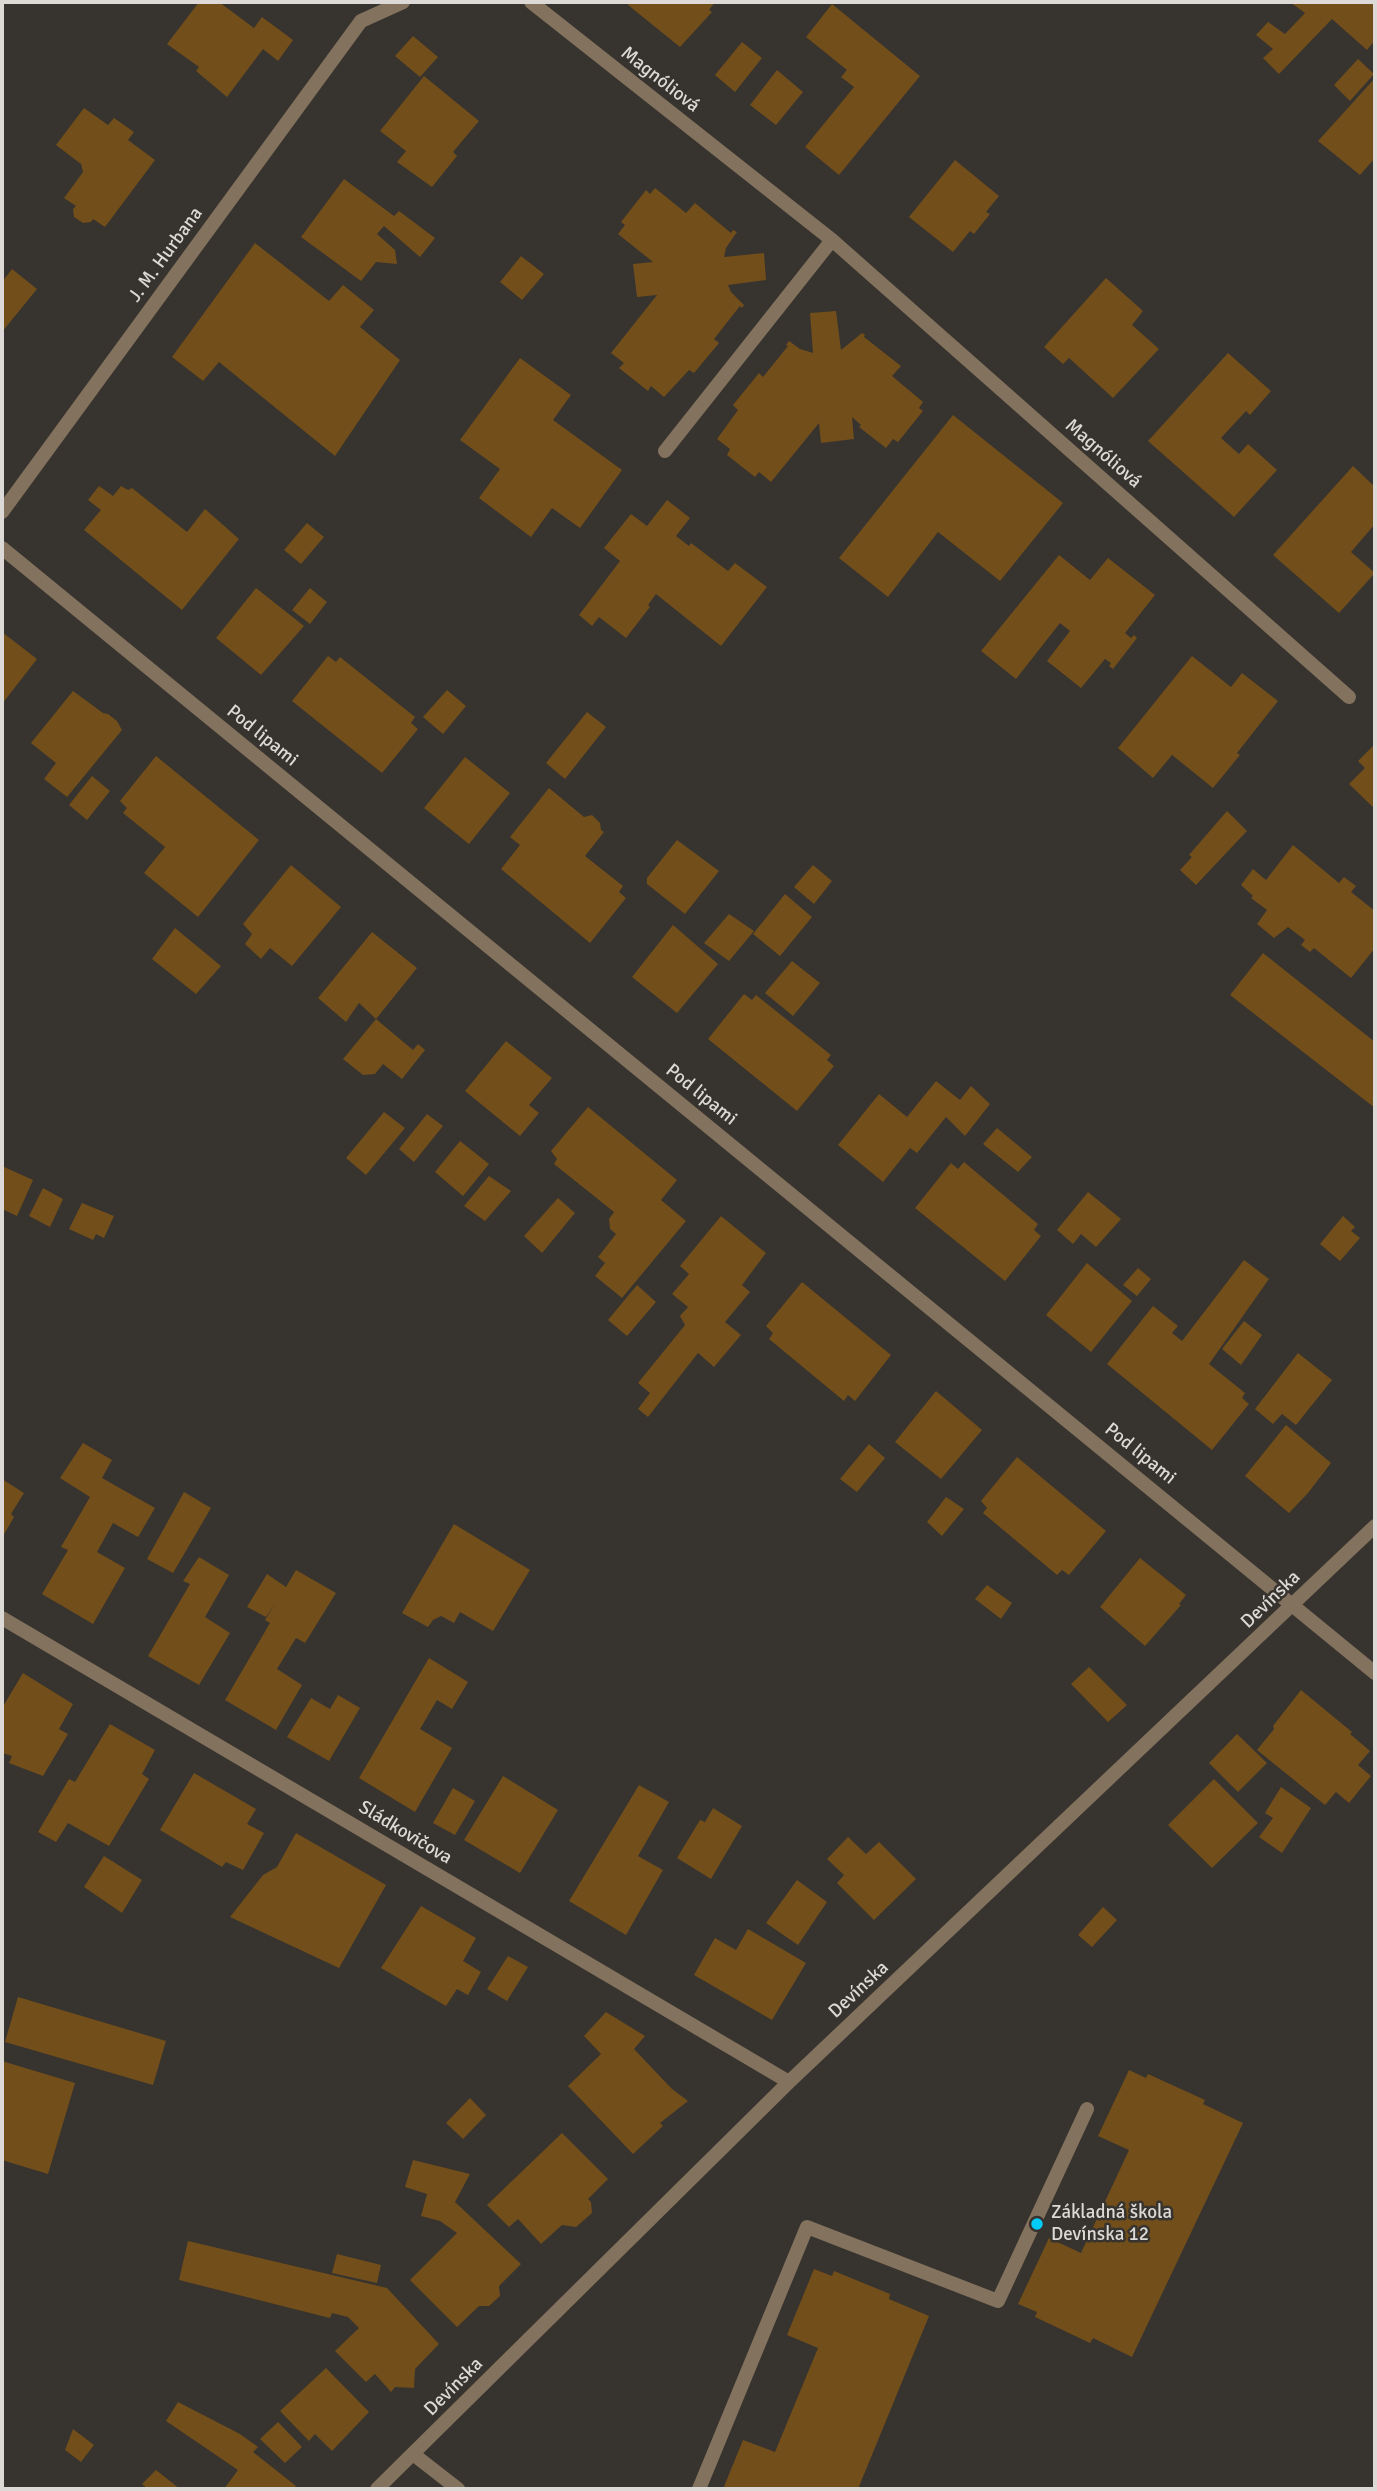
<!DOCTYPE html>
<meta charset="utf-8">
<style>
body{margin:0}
#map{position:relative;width:1377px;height:2491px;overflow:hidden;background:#37332e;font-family:Signika,sans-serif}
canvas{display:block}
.frame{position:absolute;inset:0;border:4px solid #dcd9d6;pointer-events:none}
</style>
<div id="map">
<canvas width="1377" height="2491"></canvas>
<div class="frame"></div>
</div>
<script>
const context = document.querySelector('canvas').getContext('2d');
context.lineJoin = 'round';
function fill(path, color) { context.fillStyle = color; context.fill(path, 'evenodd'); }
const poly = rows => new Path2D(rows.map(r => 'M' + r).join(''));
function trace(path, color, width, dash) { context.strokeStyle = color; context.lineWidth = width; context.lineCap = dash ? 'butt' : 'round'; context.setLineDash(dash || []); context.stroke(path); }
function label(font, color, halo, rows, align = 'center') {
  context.font = font + ' Signika,sans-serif'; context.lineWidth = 5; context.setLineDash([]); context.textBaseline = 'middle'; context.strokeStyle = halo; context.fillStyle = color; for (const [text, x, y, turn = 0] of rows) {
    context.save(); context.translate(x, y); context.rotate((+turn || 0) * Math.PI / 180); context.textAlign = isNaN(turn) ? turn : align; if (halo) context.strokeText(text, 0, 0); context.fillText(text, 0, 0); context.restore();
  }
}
const building = poly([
 [199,2,219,2,254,28,262,17,293,40,278,61,263,49,227,97,196,71,199,67,167,44],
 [630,2,715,2,709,10,712,12,680,47,628,5],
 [1290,2,1375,2,1375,40,1367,50,1332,19,1279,74,1263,58,1273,49,1256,35,1268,22,1285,34,1305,13],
 [832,4,920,76,839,175,805,147,854,87,841,77,847,70,806,37],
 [413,36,438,57,420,77,395,56],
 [742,42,762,58,735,92,715,75],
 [1358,59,1374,74,1350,101,1334,85],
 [777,70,803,92,776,125,750,105],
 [424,76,479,121,453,152,457,156,432,187,397,162,406,151,380,131],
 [1375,78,1375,158,1360,175,1318,141],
 [84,108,108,125,114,118,134,132,128,140,155,160,105,227,93,219,91,222,83,223,74,217,73,209,76,206,64,198,83,172,81,164,56,145],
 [955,160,999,196,986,212,990,214,974,234,970,231,953,252,909,217],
 [344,179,394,216,399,211,435,238,420,257,384,226,377,234,395,250,397,264,376,262,361,281,301,237],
 [655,188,686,213,695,203,731,233,733,230,737,232,726,248,724,257,764,253,766,280,728,285,731,292,744,305,742,308,740,306,714,339,719,343,694,373,689,370,664,397,651,386,648,391,619,368,624,363,611,353,657,295,637,297,633,264,653,262,618,234,625,225,621,222,646,190,650,194],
 [255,243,329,301,343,285,374,310,360,327,400,360,335,456,219,362,203,381,172,357],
 [521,256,544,274,522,300,500,282],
 [12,269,37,289,2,332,2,282],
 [1106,278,1143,311,1132,325,1159,349,1113,398,1069,358,1063,364,1044,347],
 [836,311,841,350,862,333,865,335,864,337,901,366,892,376,923,402,919,408,923,411,898,442,893,439,886,448,859,427,861,425,852,417,854,439,821,443,819,423,771,482,759,472,755,477,727,455,730,449,717,439,738,410,733,405,759,373,763,377,788,346,786,345,789,341,800,349,813,353,810,313],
 [1228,353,1271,391,1250,415,1246,411,1221,438,1239,454,1248,444,1277,470,1234,517,1148,441],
 [520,358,571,395,553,420,622,470,580,528,552,508,531,537,479,498,500,469,460,440],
 [953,415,1063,503,1000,581,938,532,888,597,839,558],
 [1353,466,1375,487,1375,524,1351,552,1375,573,1339,613,1273,555],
 [99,486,113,496,121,486,128,490,132,488,187,532,205,509,239,539,182,610,84,530,101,510,88,500],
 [667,500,690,518,676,536,689,546,691,543,728,571,735,563,767,587,721,646,656,594,648,605,650,607,626,638,599,617,592,626,579,615,620,561,604,548,631,514,647,526],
 [307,523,324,537,301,564,284,550],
 [1059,555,1090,580,1108,558,1155,595,1125,633,1131,638,1134,635,1137,638,1113,669,1109,666,1111,663,1105,659,1081,688,1047,661,1070,631,1060,623,1016,679,981,651],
 [256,588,304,626,261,675,216,638],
 [310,588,327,602,310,624,292,610],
 [2,632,37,659,2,704],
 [328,656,336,662,340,657,415,717,411,723,418,729,382,773,292,701],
 [1192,656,1231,687,1242,673,1278,701,1237,753,1240,755,1213,788,1172,755,1153,778,1118,748],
 [447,690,466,706,443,734,423,717],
 [73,691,103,713,108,714,117,721,122,730,67,797,44,779,56,763,31,743],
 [587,712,606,727,565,779,546,763],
 [1373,746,1375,748,1375,809,1349,784,1365,768,1358,761],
 [156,756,259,840,198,917,144,873,165,847,123,813,127,808,120,801],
 [465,757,510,793,469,844,424,808],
 [92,776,110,791,87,820,69,805],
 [549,788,584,817,592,815,600,823,601,830,604,832,585,856,623,886,619,892,626,898,590,943,501,869,520,845,510,837],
 [1227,811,1247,831,1196,885,1180,870,1192,857,1189,855],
 [677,840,719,871,685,914,647,884,647,878],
 [1293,845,1339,883,1344,877,1356,886,1351,892,1375,911,1375,948,1351,978,1314,948,1310,952,1301,945,1305,940,1288,927,1274,938,1257,924,1267,910,1251,898,1253,896,1241,885,1253,869,1266,880],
 [291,865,341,907,292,966,270,948,261,959,245,944,252,934,243,924],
 [813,865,832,881,814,904,794,887],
 [785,894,812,917,780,956,753,934],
 [729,914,754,931,729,961,704,943],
 [673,925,718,964,677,1013,632,977],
 [175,928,221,966,196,994,152,959],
 [372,932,417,968,376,1019,359,1003,346,1022,318,998],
 [1263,953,1375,1042,1375,1108,1230,995],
 [792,961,820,983,793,1016,765,993],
 [744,994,752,1000,756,995,831,1055,827,1060,834,1066,797,1111,708,1039],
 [376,1019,413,1050,418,1044,425,1050,402,1079,383,1064,375,1074,363,1075,343,1059],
 [506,1041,552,1078,529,1105,539,1113,520,1136,465,1091],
 [936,1081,960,1100,971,1086,990,1104,965,1136,946,1117,917,1153,910,1148,883,1182,838,1145,879,1094,907,1117],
 [588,1107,677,1180,661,1200,686,1221,622,1298,595,1276,605,1263,598,1257,616,1234,610,1229,609,1219,614,1212,554,1164,557,1159,551,1151],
 [384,1112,405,1128,366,1175,346,1158],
 [427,1114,443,1126,414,1162,399,1149],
 [997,1128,1032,1157,1018,1172,983,1144],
 [460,1141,489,1164,463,1196,435,1172],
 [964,1162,1038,1224,1034,1230,1041,1236,1005,1281,915,1208,951,1163,958,1169],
 [2,1166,33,1180,17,1216,2,1209],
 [489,1176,511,1191,485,1221,464,1206],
 [43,1188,63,1199,50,1227,29,1216],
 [1088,1192,1121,1219,1096,1247,1081,1234,1073,1244,1057,1230],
 [558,1198,575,1213,542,1253,524,1236],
 [82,1203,114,1216,104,1238,96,1234,93,1240,69,1229],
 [721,1216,766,1253,742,1285,750,1292,725,1322,741,1335,714,1367,698,1353,648,1417,638,1409,650,1393,638,1383,685,1325,680,1316,688,1307,672,1294,689,1274,680,1266],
 [1343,1216,1355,1227,1351,1231,1360,1238,1340,1261,1320,1244],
 [1244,1260,1269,1279,1209,1364,1245,1393,1242,1398,1249,1404,1212,1450,1107,1364,1153,1306,1178,1326,1172,1333,1182,1341],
 [1087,1263,1132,1301,1091,1352,1046,1315],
 [1138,1268,1151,1279,1137,1296,1123,1285],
 [802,1282,891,1355,855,1401,848,1395,844,1401,769,1339,773,1333,766,1326],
 [637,1285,656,1302,627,1336,608,1320],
 [1244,1321,1262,1335,1241,1365,1222,1349],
 [1298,1353,1332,1380,1296,1425,1282,1414,1273,1424,1255,1409],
 [936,1391,982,1430,941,1479,895,1442],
 [1286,1425,1331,1463,1308,1493,1289,1513,1245,1476],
 [83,1443,112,1460,102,1478,155,1508,138,1537,113,1523,97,1552,125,1568,93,1624,42,1594,68,1550,61,1547,90,1497,60,1478],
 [869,1444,885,1458,857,1492,840,1479],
 [1017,1457,1106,1531,1069,1575,1062,1570,1057,1575,983,1513,987,1508,981,1501],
 [2,1479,24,1493,11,1514,14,1517,2,1538],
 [184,1492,211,1508,173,1573,147,1559],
 [946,1497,964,1509,942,1536,927,1522],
 [454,1524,530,1570,493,1631,460,1612,454,1623,441,1616,433,1620,428,1627,402,1613],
 [199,1557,229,1575,205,1617,230,1633,199,1685,148,1656,190,1584,183,1581],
 [1140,1558,1186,1595,1179,1604,1181,1605,1145,1646,1100,1607],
 [296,1570,336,1593,305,1643,296,1638,277,1669,302,1685,276,1730,225,1700,270,1623,265,1620,275,1604,266,1617,247,1607,267,1574,286,1587],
 [987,1585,1012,1603,1001,1619,975,1599],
 [429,1658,468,1682,452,1709,437,1700,420,1729,452,1748,415,1812,359,1778],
 [1089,1667,1127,1705,1108,1722,1071,1684],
 [23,1673,73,1704,59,1729,68,1734,43,1776,9,1763,12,1756,2,1753,2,1708],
 [1301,1690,1352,1732,1350,1734,1370,1751,1358,1765,1371,1776,1349,1803,1336,1792,1325,1805,1257,1750,1274,1729,1273,1726],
 [338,1695,360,1708,329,1761,287,1737,311,1698,330,1709],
 [110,1724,155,1750,142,1774,149,1779,109,1846,68,1823,56,1842,38,1832,69,1779,75,1782],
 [1237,1734,1267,1763,1238,1792,1209,1763],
 [194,1773,256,1809,247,1824,264,1833,243,1870,226,1862,222,1867,160,1830],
 [503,1776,558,1810,520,1873,464,1840],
 [1214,1779,1258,1823,1212,1868,1168,1825],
 [639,1785,669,1802,638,1856,663,1870,626,1935,569,1901],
 [1281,1787,1311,1808,1282,1853,1259,1837,1273,1818,1265,1813],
 [453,1788,475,1801,455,1835,433,1823],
 [713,1808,742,1826,711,1879,677,1858,700,1820,705,1822],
 [296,1833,386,1885,339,1968,230,1917,263,1875,277,1867],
 [848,1837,866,1854,879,1842,916,1879,874,1920,837,1883,844,1875,827,1859],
 [104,1856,142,1880,122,1913,84,1887],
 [797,1880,827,1902,798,1945,766,1923],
 [421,1906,476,1938,463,1961,481,1972,468,1995,457,1989,446,2006,381,1968],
 [1103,1907,1117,1920,1092,1947,1078,1935],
 [748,1929,806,1963,772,2020,694,1975,715,1938,736,1950],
 [508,1956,528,1967,507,2001,487,1989],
 [18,1997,166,2041,153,2085,5,2042],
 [606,2012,645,2036,634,2049,672,2089,688,2101,660,2123,663,2126,633,2154,568,2086,601,2054,584,2036],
 [2,2061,75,2083,48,2174,2,2160],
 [1129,2070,1146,2078,1148,2074,1205,2100,1203,2104,1243,2123,1132,2357,1093,2338,1090,2343,1035,2317,1037,2312,1018,2304,1049,2238,1081,2253,1129,2150,1098,2136],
 [470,2098,486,2115,463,2139,446,2123],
 [562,2133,608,2179,588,2199,591,2202,592,2213,576,2227,562,2225,541,2244,518,2219,509,2227,487,2205],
 [413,2160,470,2174,455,2202,521,2264,499,2286,500,2296,489,2306,479,2306,457,2327,410,2280,457,2233,440,2221,421,2216,427,2194,405,2187],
 [188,2241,387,2288,439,2344,415,2369,414,2388,395,2387,391,2392,375,2374,366,2382,335,2351,359,2328,348,2317,332,2313,330,2318,179,2280],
 [337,2254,381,2265,377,2283,332,2273],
 [814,2269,832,2276,834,2271,890,2294,889,2299,929,2316,858,2489,723,2489,743,2440,775,2452,818,2348,787,2335],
 [326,2368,369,2412,332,2451,315,2434,309,2441,280,2411],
 [178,2402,240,2434,258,2447,253,2452,296,2486,293,2489,224,2489,238,2470,166,2421],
 [278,2422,302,2447,285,2463,260,2439],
 [73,2429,94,2445,81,2462,65,2450],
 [156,2470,180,2489,148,2489,142,2484]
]);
const lane = poly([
 [413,2454,458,2489],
 [699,2489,807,2227,998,2301,1087,2109]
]);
const street = poly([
 [531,2,832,240,1349,697],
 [665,451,832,240],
 [2,512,361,21,403,2],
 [2,548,1375,1673],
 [2,1618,789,2082],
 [377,2489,789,2082,1375,1526]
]);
const markers = [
 [1037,2224,7,"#01cbf9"]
];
const streetNames = [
 ["Magnóliová",660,80,38],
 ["J. M. Hurbana",166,255,-54],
 ["Magnóliová",1103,454,41],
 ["Pod lipami",262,736,39],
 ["Pod lipami",701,1095,39],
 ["Pod lipami",1140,1454,39],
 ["Devínska",1271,1600,-44],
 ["Sládkovičova",405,1833,31],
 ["Devínska",859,1990,-43],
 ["Devínska",454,2387,-45]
];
const poiNames = [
 ["Základná škola",1051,2213],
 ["Devínska 12",1051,2235]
];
fill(building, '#724e1b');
trace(lane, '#83725d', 14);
trace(street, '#83725d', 14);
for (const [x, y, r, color] of markers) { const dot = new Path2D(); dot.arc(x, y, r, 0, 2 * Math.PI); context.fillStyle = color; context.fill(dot); trace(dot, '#37332e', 2.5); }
label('19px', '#dcd9d6', '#37332e', streetNames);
label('19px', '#dcd9d6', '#37332e', poiNames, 'left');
</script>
